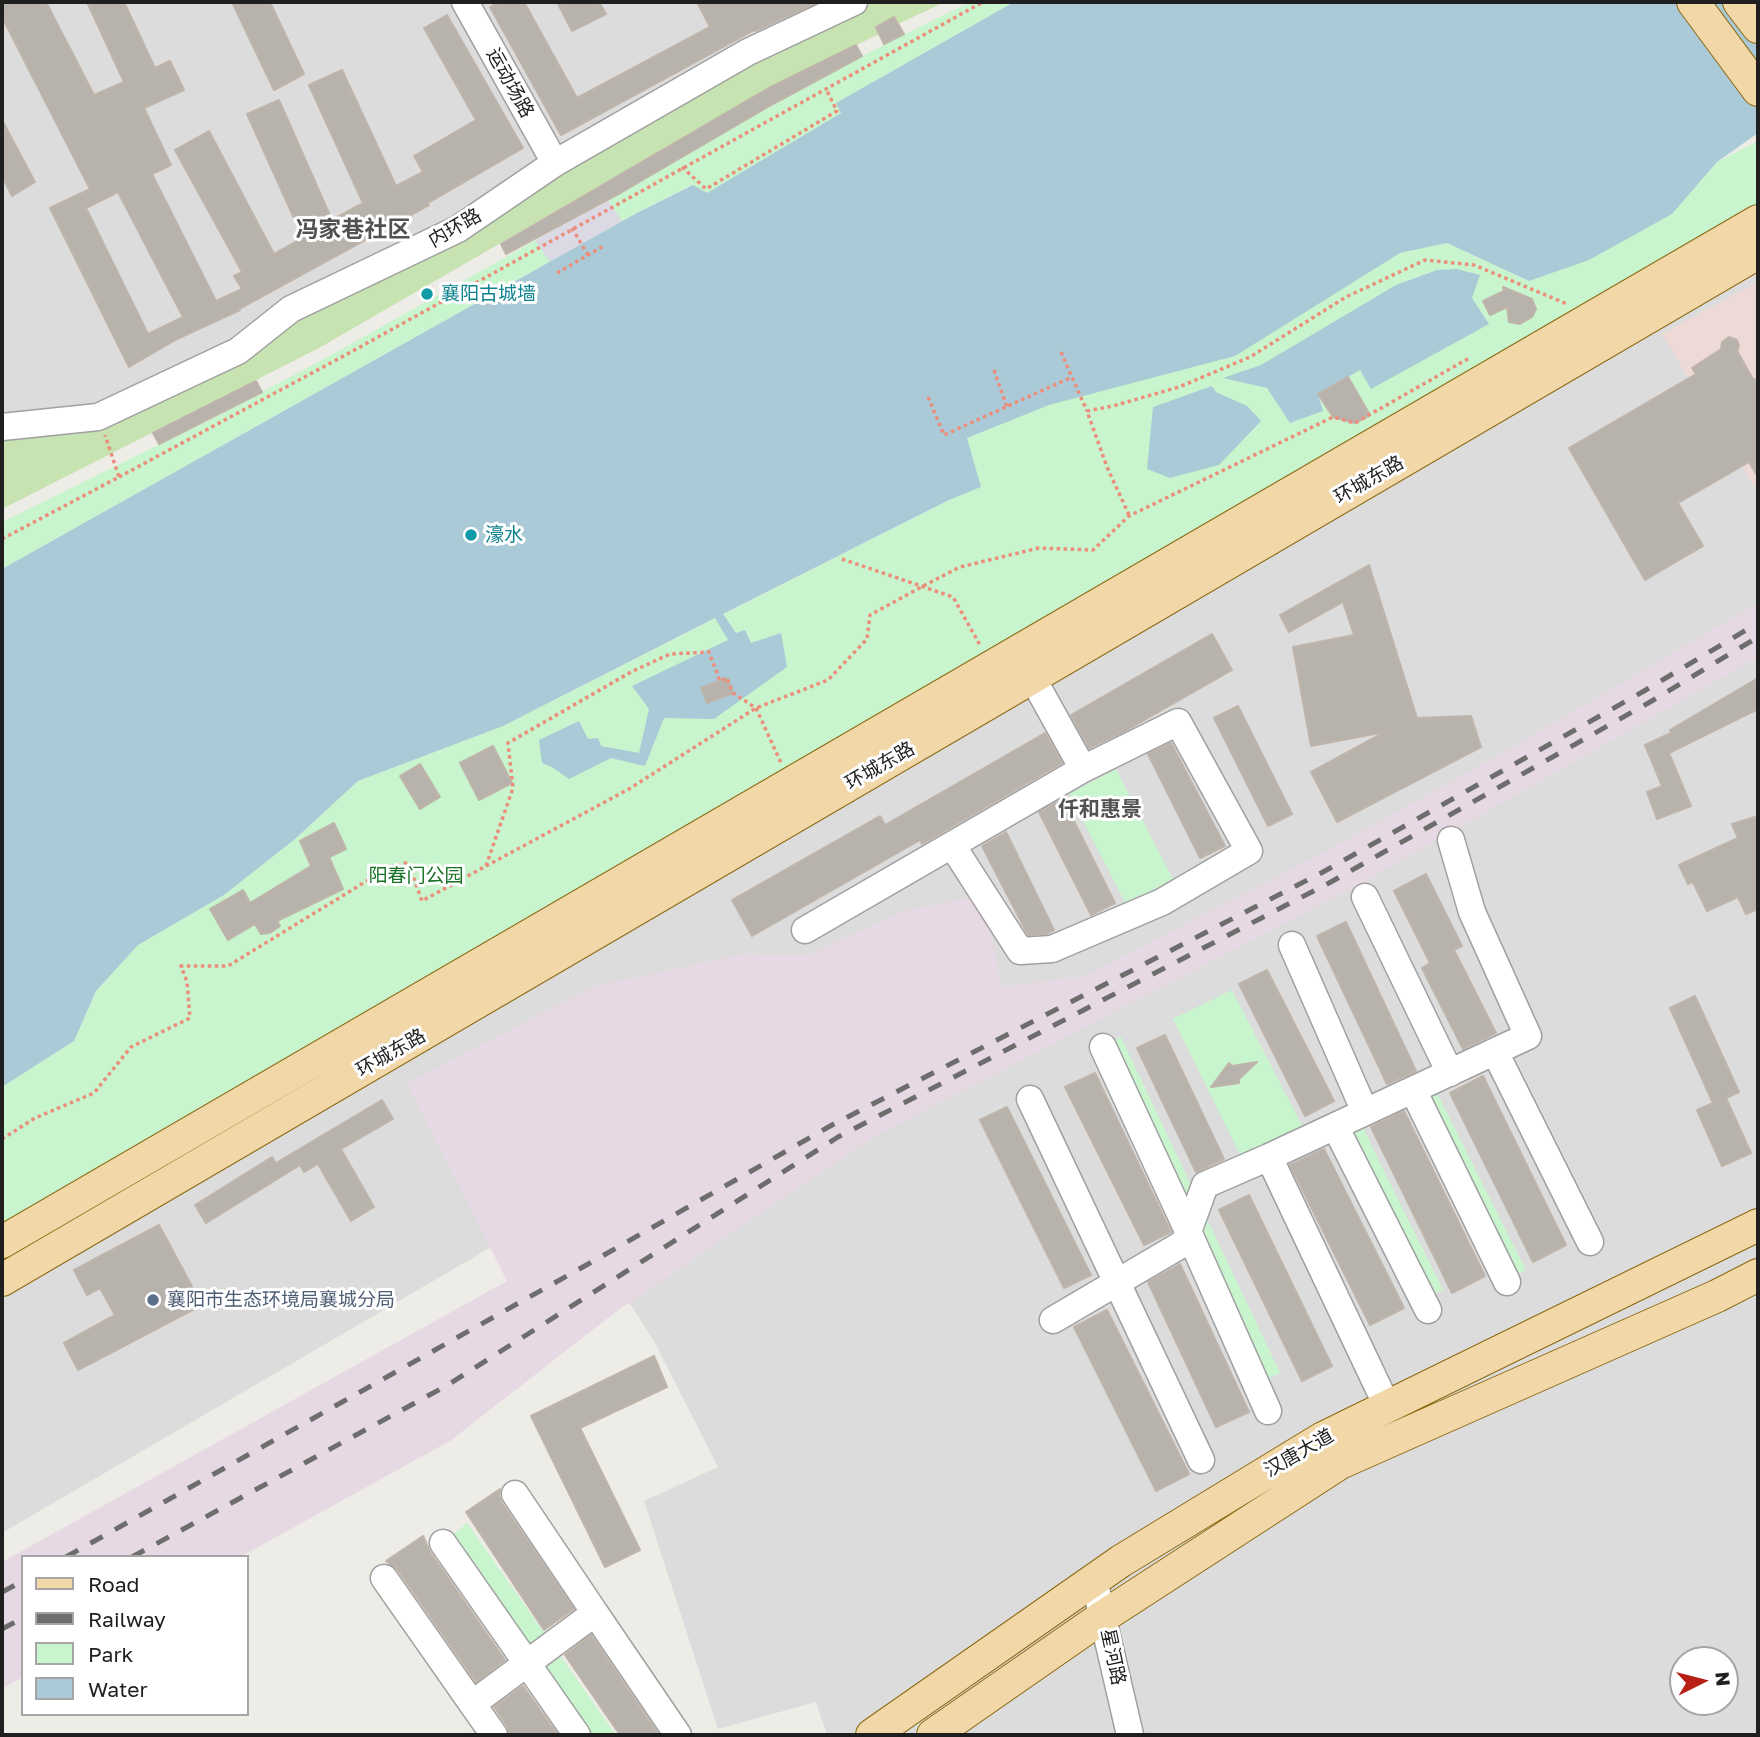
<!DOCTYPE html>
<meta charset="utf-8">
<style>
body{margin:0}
#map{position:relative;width:1760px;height:1737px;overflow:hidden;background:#eeece6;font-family:"Golos Text",sans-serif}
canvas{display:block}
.frame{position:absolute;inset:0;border:4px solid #1f1f1f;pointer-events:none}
.legend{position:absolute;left:21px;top:1555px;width:228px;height:161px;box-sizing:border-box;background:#fff;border:2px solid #a5a5a5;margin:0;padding:9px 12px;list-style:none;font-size:21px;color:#1f1f1f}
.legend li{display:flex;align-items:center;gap:14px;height:35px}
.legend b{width:35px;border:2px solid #a5a5a5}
.north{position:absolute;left:1669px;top:1646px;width:70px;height:70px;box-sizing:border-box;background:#fff;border:2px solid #a5a5a5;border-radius:50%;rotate:84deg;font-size:19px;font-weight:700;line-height:28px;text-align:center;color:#1f1f1f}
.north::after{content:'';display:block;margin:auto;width:24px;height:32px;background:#b82015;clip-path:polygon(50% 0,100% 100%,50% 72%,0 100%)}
</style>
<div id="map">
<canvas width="1760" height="1737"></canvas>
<div class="frame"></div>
<ul class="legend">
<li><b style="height:9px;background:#f2d7a8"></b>Road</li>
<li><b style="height:9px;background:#6d6d6d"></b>Railway</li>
<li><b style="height:19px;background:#c8f4ce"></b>Park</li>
<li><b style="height:19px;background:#abcad7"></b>Water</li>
</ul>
<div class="north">N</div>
</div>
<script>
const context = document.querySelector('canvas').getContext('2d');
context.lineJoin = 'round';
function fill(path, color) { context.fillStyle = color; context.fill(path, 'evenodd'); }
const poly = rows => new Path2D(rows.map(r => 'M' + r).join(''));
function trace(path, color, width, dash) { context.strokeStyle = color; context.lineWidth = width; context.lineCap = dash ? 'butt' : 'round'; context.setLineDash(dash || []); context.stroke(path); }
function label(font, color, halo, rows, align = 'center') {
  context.font = font + ' "Golos Text","Noto Sans SC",sans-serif'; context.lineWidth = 6; context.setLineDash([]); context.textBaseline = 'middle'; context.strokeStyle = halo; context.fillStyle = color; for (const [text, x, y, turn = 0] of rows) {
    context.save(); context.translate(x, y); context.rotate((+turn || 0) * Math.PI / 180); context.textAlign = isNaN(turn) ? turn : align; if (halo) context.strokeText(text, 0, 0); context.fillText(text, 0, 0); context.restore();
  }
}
const residential = poly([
 [2,2,854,2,2,492],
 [1758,226,1758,1735,827,1735,816,1702,718,1729,644,1501,718,1467,654,1341,565,1204,2,1533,2,1158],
 [1683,1660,1725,1660,1725,1702,1683,1702]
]);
const commercial = poly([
 [1758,282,1758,493,1662,334]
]);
const industrial = poly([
 [1758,603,1758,657,1356,886,870,1139,617,1311,450,1441,240,1557,23,1557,23,1677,2,1689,2,1562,507,1281,407,1083,596,986,745,954,806,956,904,911,982,896,1002,987,1086,976,1334,847,1515,746]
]);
const grass = poly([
 [854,2,945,2,898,24,894,17,876,26,879,34,767,89,319,348,2,509,2,427,98,417]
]);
const park = poly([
 [970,2,1014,2,837,103,842,113,706,194,692,185,635,214,2,569,2,522,211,419,324,359,622,192,773,104,889,42],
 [1758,141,1758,217,2,1242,2,1087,74,1041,96,991,138,945,224,895,295,839,358,781,503,726,949,500,980,487,966,438,1364,275,1400,253,1447,243,1529,281,1672,214,1717,162],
 [1116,769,1173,879,1126,904,1069,794],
 [1232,990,1309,1139,1246,1167,1173,1019],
 [1121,1037,1280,1373,1256,1384,1103,1047],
 [1431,1081,1526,1270,1507,1282,1413,1090],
 [1357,1116,1443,1290,1422,1299,1335,1126],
 [467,1523,616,1735,577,1735,443,1543]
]);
const plaza = poly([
 [608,200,622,222,550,262,535,240]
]);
const water = poly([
 [1014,2,1758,2,1758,133,1717,162,1672,214,1589,260,1529,281,1447,243,1400,253,1235,356,1049,405,967,438,981,487,949,500,723,614,736,633,745,630,751,643,781,633,787,667,714,719,664,718,645,766,611,758,569,779,552,767,542,763,539,740,579,721,588,739,598,738,601,746,639,753,649,709,632,686,728,640,715,618,503,726,358,781,295,839,224,895,138,945,96,991,74,1041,2,1087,2,569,635,214,693,185,707,193,841,113,836,103],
 [1457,269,1480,275,1472,298,1489,324,1371,389,1360,370,1318,394,1323,411,1290,423,1267,388,1223,378,1261,365,1396,285,1437,270],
 [1212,386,1216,392,1247,406,1261,421,1219,465,1170,478,1147,469,1153,407]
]);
const building = poly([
 [9,2,46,2,94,95,124,82,87,2,124,2,155,68,170,61,184,90,144,108,171,165,152,174,216,301,242,289,234,276,242,272,175,150,209,131,274,254,303,238,247,114,279,100,332,220,363,203,309,85,342,70,396,186,423,172,414,156,476,120,424,28,447,15,523,148,428,203,429,205,239,309,240,310,177,339,129,367,50,208,90,189,2,17,2,5,9,2],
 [118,192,183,317,148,334,86,208,118,192],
 [232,2,270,2,304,74,274,90,232,2],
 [499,2,524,2,577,98,710,27,697,2,818,2,755,31,754,30,561,135,490,7,499,2],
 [557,2,599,2,606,14,572,31,557,2],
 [894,17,904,34,884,44,876,27,894,17],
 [856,45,862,56,773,104,622,192,506,254,501,244,767,89,856,45],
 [2,120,35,182,12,196,2,176,2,120],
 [1503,287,1532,299,1536,309,1532,317,1520,324,1509,322,1507,307,1490,315,1483,301,1504,291,1503,287],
 [1729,337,1737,340,1739,346,1737,351,1753,379,1758,380,1758,477,1749,462,1678,503,1703,546,1645,580,1569,448,1696,374,1692,368,1721,349,1722,342,1729,337],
 [1348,377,1370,415,1355,423,1333,417,1318,394,1348,377],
 [256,381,262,392,159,444,153,433,256,381],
 [1369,565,1417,718,1471,716,1481,747,1337,822,1311,772,1385,732,1311,746,1293,647,1354,635,1343,602,1289,632,1280,615,1369,565],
 [1212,634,1232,670,1125,731,1089,748,1071,715,1212,634],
 [727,678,733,693,707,703,701,688,727,678],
 [1758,678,1758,709,1669,753,1691,806,1657,819,1647,792,1662,786,1645,745,1671,733,1670,730,1758,678],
 [1238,706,1292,814,1268,826,1214,718,1238,706],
 [1045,733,1062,763,922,844,920,840,752,936,732,900,880,816,885,825,1045,733],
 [1171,743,1225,846,1200,858,1148,754,1171,743],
 [493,746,512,783,479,800,460,763,493,746],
 [420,764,440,797,420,809,400,776,420,764],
 [1063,799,1115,903,1091,915,1039,812,1063,799],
 [1758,816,1758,909,1746,914,1738,897,1707,911,1693,882,1688,884,1679,865,1738,838,1732,824,1758,816],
 [334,823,346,849,329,857,343,889,277,921,280,926,270,933,261,934,255,924,228,940,210,909,243,890,250,903,311,866,300,841,334,823],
 [1006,832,1054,930,1047,934,1028,935,982,846,1006,832],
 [1426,874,1462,946,1454,950,1496,1033,1463,1049,1422,968,1430,963,1394,891,1426,874],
 [1346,922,1416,1071,1387,1084,1317,936,1346,922],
 [1267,970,1334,1101,1305,1116,1239,984,1267,970],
 [1695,996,1739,1092,1726,1098,1751,1153,1722,1166,1697,1110,1713,1103,1670,1008,1695,996],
 [1165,1035,1224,1159,1196,1172,1137,1048,1165,1035],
 [1257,1062,1239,1079,1239,1083,1211,1087,1229,1063,1232,1066,1257,1062],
 [1095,1073,1171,1232,1144,1245,1065,1087,1095,1073],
 [1483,1076,1566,1245,1533,1262,1450,1093,1483,1076],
 [382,1100,393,1119,341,1149,374,1207,351,1221,318,1164,304,1172,300,1165,206,1223,195,1205,272,1157,276,1163,382,1100],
 [1007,1107,1091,1275,1064,1288,980,1120,1007,1107],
 [1404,1111,1485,1276,1452,1293,1371,1127,1404,1111],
 [1324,1149,1404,1308,1370,1325,1290,1165,1324,1149],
 [1249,1195,1332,1366,1302,1381,1219,1210,1249,1195],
 [159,1225,202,1305,78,1370,64,1343,115,1315,100,1288,87,1295,74,1270,159,1225],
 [1180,1264,1249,1412,1216,1427,1148,1282,1180,1264],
 [1107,1310,1189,1474,1156,1491,1074,1327,1107,1310],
 [654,1356,667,1387,580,1428,640,1550,605,1567,531,1416,654,1356],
 [500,1489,499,1496,502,1503,574,1609,544,1630,466,1512,500,1489],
 [423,1536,430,1552,505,1660,476,1682,397,1569,386,1561,423,1536],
 [591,1635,659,1735,620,1735,565,1655,591,1635],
 [523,1686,558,1735,510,1735,507,1726,494,1707,523,1686]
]);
const path = poly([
 [682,167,706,189,837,111,826,89],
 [572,228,588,255],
 [557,273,604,246],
 [1061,352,1087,411],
 [994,370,1007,407],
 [928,397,944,435,1072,377],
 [119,477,351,352,983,2],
 [1129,515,1107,467,1087,411,1113,406,1179,387,1250,357,1346,297,1425,260,1474,265,1567,304],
 [2,539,119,477,105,435],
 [842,559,953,597,981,647],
 [486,866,629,789,756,708,828,680,867,639,870,615,927,584,960,567,1039,548,1093,550,1129,516,1333,417,1355,423,1471,357],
 [2,1139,35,1118,94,1093,131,1047,190,1018,187,982,181,966,228,966,383,871,408,862,422,901,486,866,513,788,508,743,631,672,670,654,709,652,720,681,727,678,733,693,756,708,781,763]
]);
const minor = poly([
 [465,2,555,163],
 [2,427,98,417,238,351,291,309,458,229,555,163,748,52,854,2],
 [952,845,1020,951,1052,949,1162,902,1249,851,1178,722,1083,769],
 [1365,897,1450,1073],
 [805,930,1083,769,1032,677],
 [1292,945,1365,1112],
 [1103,1047,1188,1231,1268,1411],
 [1495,1052,1590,1242],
 [1413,1090,1507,1282],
 [1030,1099,1201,1460],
 [1335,1126,1428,1310],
 [1269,1157,1528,1036,1472,912,1451,840],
 [1053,1320,1184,1243,1205,1185,1269,1157,1387,1406],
 [515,1494,595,1613],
 [443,1543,577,1735],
 [384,1578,494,1735],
 [1094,1580,1130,1735],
 [472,1704,595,1613,678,1735]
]);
const major = poly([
 [1693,2,1758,90],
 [1739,2,1758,27],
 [2,1242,1758,221],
 [2,1280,1758,253],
 [872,1735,1121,1561,1323,1438,1758,1225],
 [933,1735,1104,1616,1340,1463,1717,1296,1758,1275]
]);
const rail = poly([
 [66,1557,590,1263,832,1125,1323,872,1644,691,1758,623],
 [132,1557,446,1386,838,1137,1329,883,1650,702,1758,637],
 [2,1592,23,1581],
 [2,1629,23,1618]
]);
const markers = [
 [427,294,7,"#0f9aa8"],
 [471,535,7,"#0f9aa8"],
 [153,1300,7,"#5c6f8a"]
];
const streetNames = [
 ["运动场路",510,83,61],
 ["内环路",455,228,-30],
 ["环城东路",1369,480,-30],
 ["环城东路",880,766,-30],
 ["环城东路",391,1053,-30],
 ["汉唐大道",1299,1453,-30],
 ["星河路",1113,1657,78]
];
const cultureNames = [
 ["襄阳古城墙",441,294],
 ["濠水",485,535]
];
const parkNames = [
 ["阳春门公园",416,876]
];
const serviceNames = [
 ["襄阳市生态环境局襄城分局",167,1300]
];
const neighbourhoodNames = [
 ["仟和惠景",1100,809]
];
const quarterNames = [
 ["冯家巷社区",353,230]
];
fill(residential, '#dddcdc');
fill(commercial, '#eddad7');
fill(industrial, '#e7d9e3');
fill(grass, '#c7e3b1');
fill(park, '#c8f4ce');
fill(plaza, '#dbdae4');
fill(water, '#abcad7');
fill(building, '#b8b2ac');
trace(building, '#bfb4aa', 2);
trace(minor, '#a0a0a0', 29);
trace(major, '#8a6910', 34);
trace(path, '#eb8e7b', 3.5, [3.5, 3.5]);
trace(minor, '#fff', 26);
trace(major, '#f2d7a8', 32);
trace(rail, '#6d6d6d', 5, [14, 14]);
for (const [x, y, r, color] of markers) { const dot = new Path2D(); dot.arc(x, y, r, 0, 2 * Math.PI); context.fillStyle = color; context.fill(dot); trace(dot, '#fff', 2.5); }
label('19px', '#1f1f1f', '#fff', streetNames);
label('19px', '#0d838f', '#fff', cultureNames, 'left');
label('19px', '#177225', '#fff', parkNames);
label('19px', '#4e5e75', '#fff', serviceNames, 'left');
label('bold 21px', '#525252', '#fff', neighbourhoodNames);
label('bold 23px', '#525252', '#fff', quarterNames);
</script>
